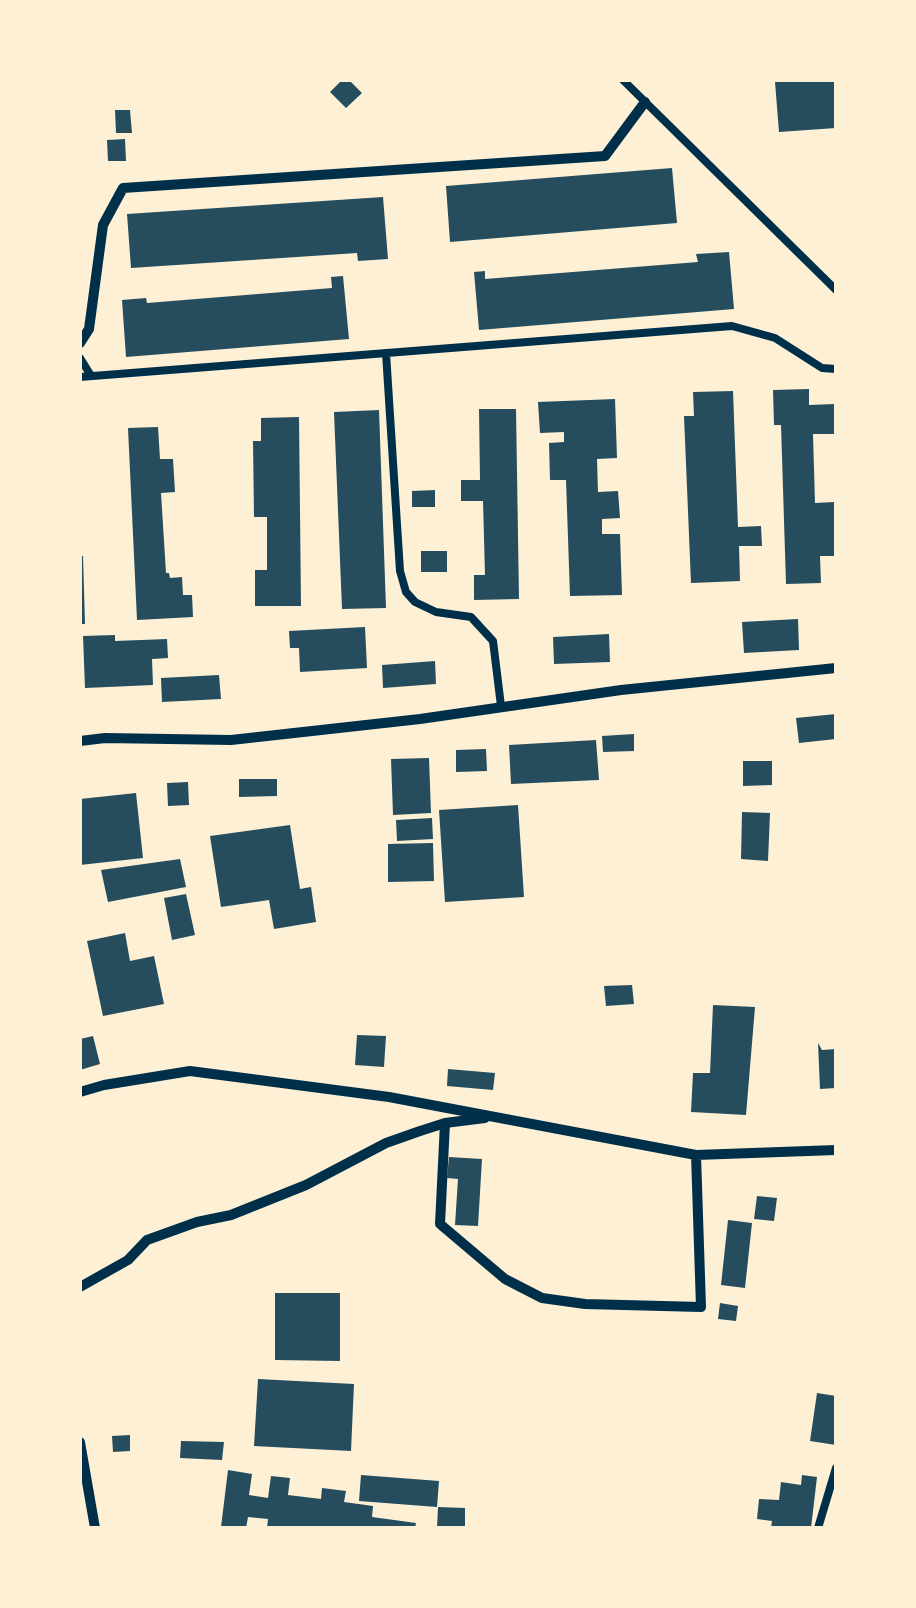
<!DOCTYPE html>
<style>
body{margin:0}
#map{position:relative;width:916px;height:1608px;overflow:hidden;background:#fdf0d5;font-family:Manrope,sans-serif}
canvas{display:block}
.frame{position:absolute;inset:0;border:82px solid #fdf0d5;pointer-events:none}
</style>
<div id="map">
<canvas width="916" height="1608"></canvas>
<div class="frame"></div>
</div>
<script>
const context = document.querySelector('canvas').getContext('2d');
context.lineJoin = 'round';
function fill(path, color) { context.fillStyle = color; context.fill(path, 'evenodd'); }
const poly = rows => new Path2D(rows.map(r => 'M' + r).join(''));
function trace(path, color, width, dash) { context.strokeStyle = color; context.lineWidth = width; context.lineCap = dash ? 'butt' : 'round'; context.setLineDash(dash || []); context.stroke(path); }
const building = poly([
 [342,80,349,80,362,93,346,108,330,92],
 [836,80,836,128,779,132,775,82],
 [115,110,130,110,132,133,116,133],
 [125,139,126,161,108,161,107,140],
 [672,168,677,223,450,242,446,186],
 [383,197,388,259,358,261,357,253,131,268,127,214],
 [729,252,734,309,479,330,474,272,485,271,485,279,698,262,696,254],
 [343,276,349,339,126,357,122,300,146,298,147,303,332,288,331,277],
 [809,389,809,405,835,404,835,434,813,434,815,503,834,502,836,556,820,556,821,583,786,584,781,425,774,425,773,390],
 [733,391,738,527,761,526,762,546,739,546,740,581,691,583,684,416,694,416,693,392],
 [615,399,617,458,597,459,598,492,618,491,620,518,602,519,602,534,620,534,622,595,570,596,566,480,550,480,549,443,564,442,564,432,540,433,538,402],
 [479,409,516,409,519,599,474,600,474,575,485,575,483,501,461,501,461,480,480,480],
 [379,410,386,608,342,609,334,412],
 [299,417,301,606,255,606,255,570,267,570,267,517,254,517,253,441,261,441,261,418],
 [158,427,160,459,173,459,175,492,161,493,166,573,169,573,170,578,182,577,183,595,192,595,193,617,137,620,128,428],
 [435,490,435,507,412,507,412,491],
 [421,551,447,551,447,572,421,572],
 [80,556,83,556,85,624,80,624],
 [798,619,799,650,744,653,742,622],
 [365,627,367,668,300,672,299,648,290,648,289,631],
 [609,634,610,662,554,664,553,637],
 [115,635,115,641,167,639,168,658,152,659,153,685,85,688,83,636],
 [435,661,436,684,383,688,382,665],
 [219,675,221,699,162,702,161,678],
 [836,714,836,739,799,743,796,718],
 [634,734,634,751,603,752,602,736],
 [596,740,599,780,511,784,509,745],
 [486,749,487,771,456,772,456,750],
 [429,758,431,813,393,815,391,759],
 [743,761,772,761,772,785,743,786],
 [239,779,277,779,277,796,239,797],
 [188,782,189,805,168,806,167,783],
 [136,793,143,858,80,865,80,799],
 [518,805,524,897,445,902,439,810],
 [742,812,770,813,768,861,741,859],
 [432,818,433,839,397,841,396,820],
 [290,825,300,889,311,887,316,922,274,929,269,900,221,907,210,836],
 [433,843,434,881,388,882,388,844],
 [180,859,186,887,108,902,101,870],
 [186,894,195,935,172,940,164,898],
 [125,933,130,961,154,956,164,1004,103,1016,87,941],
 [632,985,634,1004,606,1006,604,986],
 [713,1005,755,1007,746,1115,691,1112,693,1073,710,1073],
 [357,1035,386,1036,384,1067,355,1065],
 [93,1036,100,1064,80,1070,80,1039],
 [818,1043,822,1050,836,1049,836,1088,820,1089],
 [448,1069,495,1073,493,1090,447,1086],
 [449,1157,482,1159,478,1226,455,1225,458,1179,447,1178],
 [757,1196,777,1198,774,1221,754,1219],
 [728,1220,752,1223,745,1288,721,1285],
 [275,1293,340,1293,340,1361,275,1360],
 [720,1303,738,1306,736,1321,718,1319],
 [258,1379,354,1384,351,1451,254,1446],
 [817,1393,836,1396,836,1445,810,1441],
 [130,1435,130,1451,113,1452,112,1436],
 [181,1441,224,1442,222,1460,180,1458],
 [228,1470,252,1474,249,1495,268,1498,271,1476,290,1478,288,1495,321,1499,322,1488,346,1491,344,1502,373,1506,372,1517,416,1523,415,1528,267,1528,268,1519,248,1517,246,1528,221,1527],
 [361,1475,439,1481,437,1507,359,1501],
 [802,1475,817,1477,811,1528,771,1528,772,1521,757,1519,759,1499,779,1500,781,1482,801,1485],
 [438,1507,465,1508,465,1528,437,1528]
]);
const service = poly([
 [623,80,836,290],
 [386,353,400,571,406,592,415,602,436,612,471,617,493,641,501,706],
 [80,358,90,374],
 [80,377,732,326,775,338,822,368,836,369],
 [818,1528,836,1468]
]);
const minor = poly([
 [80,343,89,329,103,225,123,188,605,156,645,102],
 [80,741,105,738,231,740,420,719,621,690,836,668],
 [80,1092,104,1085,190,1071,389,1097,696,1155,836,1150],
 [445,1123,440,1224,505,1279,542,1298,585,1304,701,1307,696,1155],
 [80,1287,128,1260,147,1240,197,1222,231,1215,306,1185,386,1143,420,1131,445,1123,485,1118],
 [80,1442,95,1528]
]);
fill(building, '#264d5e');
trace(service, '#003049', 8);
trace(minor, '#003049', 10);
</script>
